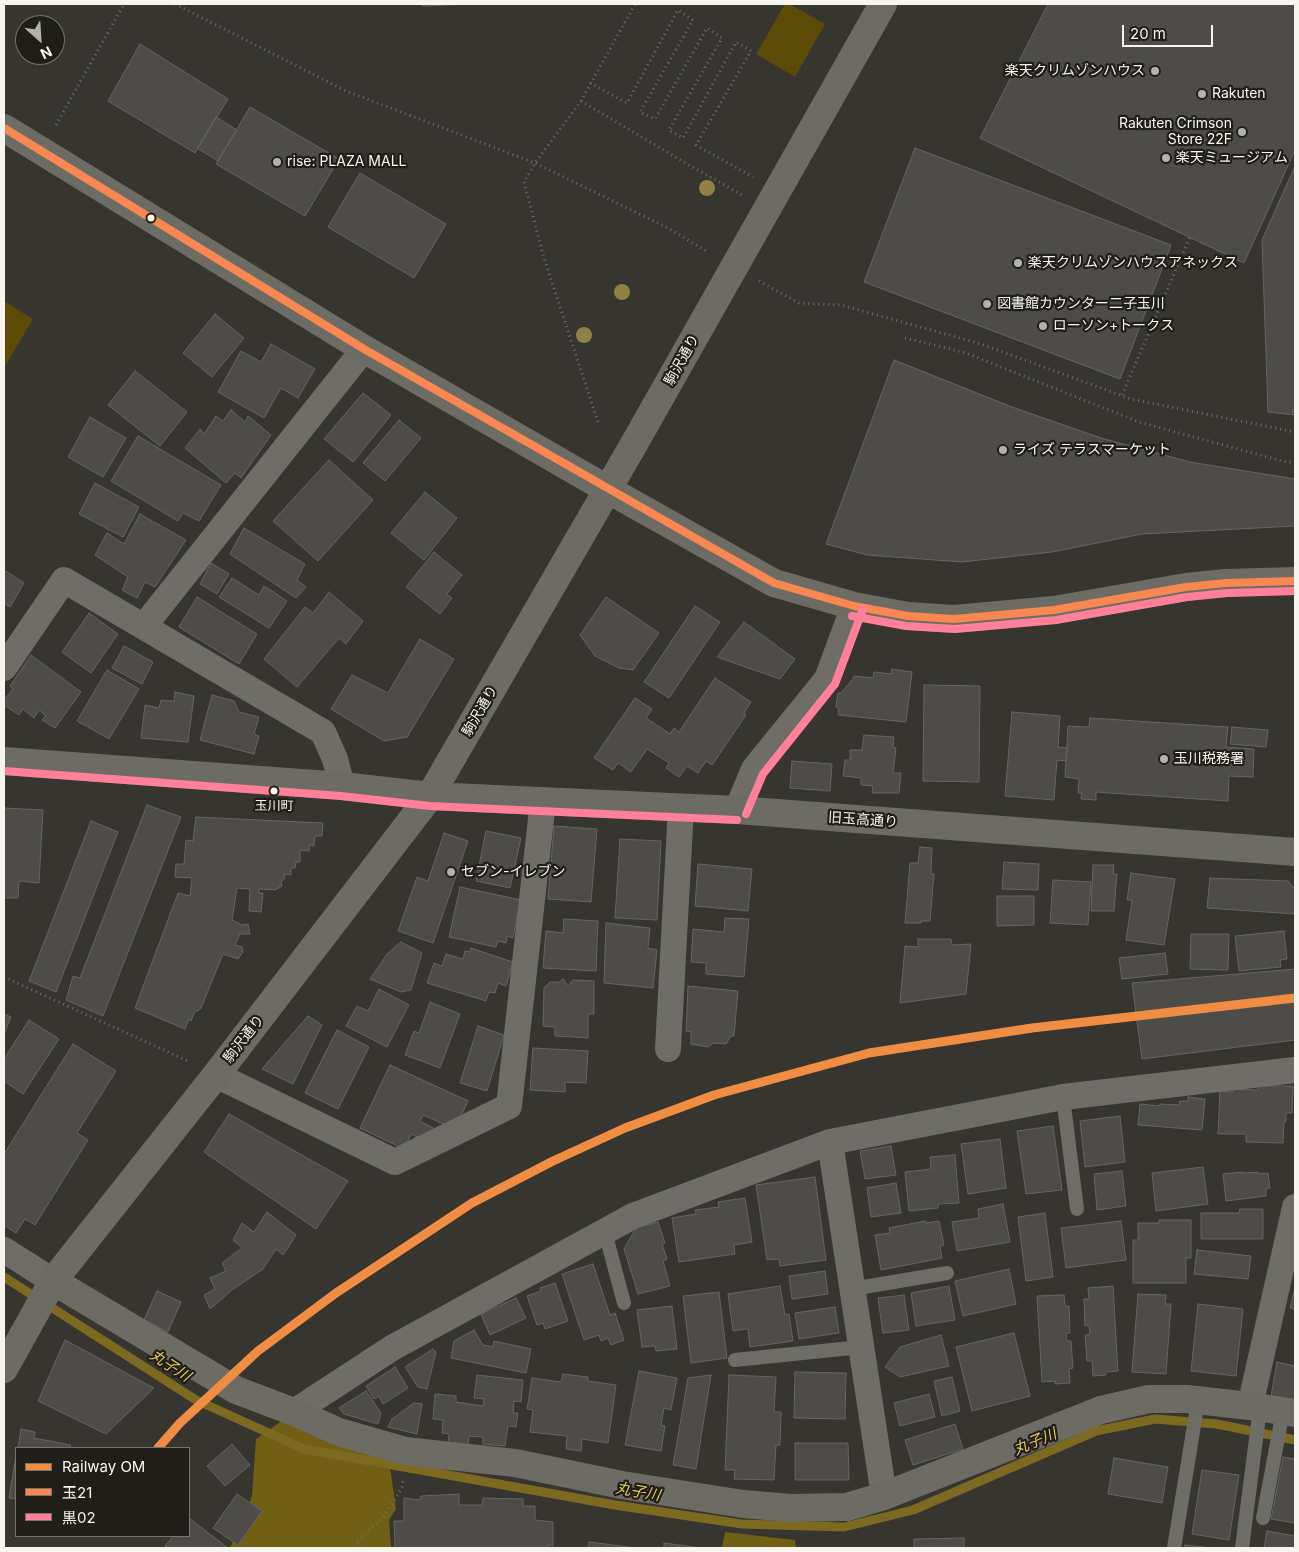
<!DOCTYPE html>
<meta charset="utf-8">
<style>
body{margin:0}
#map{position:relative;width:1299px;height:1552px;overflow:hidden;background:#363530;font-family:Inter,"Noto Sans JP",sans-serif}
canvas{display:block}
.frame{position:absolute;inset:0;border:5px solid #f7f5ee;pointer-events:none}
.legend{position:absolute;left:15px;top:1447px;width:175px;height:90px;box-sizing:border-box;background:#1f1e19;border:1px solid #75746e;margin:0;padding:6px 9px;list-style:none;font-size:15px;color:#f7f5ee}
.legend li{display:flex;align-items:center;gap:10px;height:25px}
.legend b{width:25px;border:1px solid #75746e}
.north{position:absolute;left:15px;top:15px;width:50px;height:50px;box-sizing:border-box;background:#1f1e19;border:1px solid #75746e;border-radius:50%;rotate:154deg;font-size:14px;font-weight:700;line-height:20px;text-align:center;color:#f7f5ee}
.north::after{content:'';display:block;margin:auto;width:18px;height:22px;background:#b3b2ac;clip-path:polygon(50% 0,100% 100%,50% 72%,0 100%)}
.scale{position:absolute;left:1122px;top:25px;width:91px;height:22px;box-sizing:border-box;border:2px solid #f7f5ee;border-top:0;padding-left:6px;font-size:15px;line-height:18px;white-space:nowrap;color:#f7f5ee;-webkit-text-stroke:4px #1f1e19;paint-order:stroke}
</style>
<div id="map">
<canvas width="1299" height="1552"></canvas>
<div class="frame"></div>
<ul class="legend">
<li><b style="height:6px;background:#f18c43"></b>Railway OM</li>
<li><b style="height:6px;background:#f88751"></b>玉21</li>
<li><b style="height:6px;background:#ff8098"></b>黒02</li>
</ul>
<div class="north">N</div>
<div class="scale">20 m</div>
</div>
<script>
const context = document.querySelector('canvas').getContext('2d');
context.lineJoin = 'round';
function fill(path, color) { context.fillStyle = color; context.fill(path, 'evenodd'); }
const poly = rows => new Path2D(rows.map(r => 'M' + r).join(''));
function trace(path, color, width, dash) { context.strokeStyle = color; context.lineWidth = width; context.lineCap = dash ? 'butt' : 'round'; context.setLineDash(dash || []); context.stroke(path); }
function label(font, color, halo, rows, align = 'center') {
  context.font = font + ' Inter,"Noto Sans JP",sans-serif'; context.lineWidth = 4.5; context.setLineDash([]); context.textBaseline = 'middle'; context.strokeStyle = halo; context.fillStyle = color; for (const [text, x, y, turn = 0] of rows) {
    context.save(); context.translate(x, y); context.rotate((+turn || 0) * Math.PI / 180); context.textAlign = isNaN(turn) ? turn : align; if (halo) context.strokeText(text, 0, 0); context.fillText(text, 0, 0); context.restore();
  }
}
const green = poly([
 [785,4,789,4,825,24,795,77,756,54],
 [4,301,33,319,4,368]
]);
const forest = poly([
 [286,1418,388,1454,396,1509,389,1520,391,1548,301,1548,300,1547,298,1548,230,1548,252,1496,256,1439],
 [725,1532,795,1540,796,1548,722,1548]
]);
const stream = poly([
 [4,1277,196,1400,304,1449,615,1505,742,1524,844,1527,913,1510,1096,1431,1155,1419,1217,1424,1295,1440]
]);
const building = poly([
 [421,4,468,4,423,6,421,4],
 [1048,4,1295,4,1295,150,1244,263,980,138,1048,4],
 [140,44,228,99,195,153,108,101,140,44],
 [250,107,339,159,305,216,216,164,250,107],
 [216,117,237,130,218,161,197,148,216,117],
 [915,148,1171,245,1120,379,864,282,915,148],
 [1295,166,1295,415,1268,412,1262,240,1295,166],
 [360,173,446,224,414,278,328,227,360,173],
 [215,314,244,338,212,377,183,353,215,314],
 [271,344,315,369,298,398,281,388,264,418,218,392,241,351,261,362,271,344],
 [894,360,1012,407,1101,438,1190,462,1295,479,1295,526,1142,534,1052,552,962,562,867,555,826,544,894,360],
 [135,371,187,412,160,446,108,405,135,371],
 [363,393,391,415,353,462,324,439,363,393],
 [231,410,245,422,248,416,271,435,241,478,235,473,226,483,185,448,200,429,204,434,216,416,223,421,231,410],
 [90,417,126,438,103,477,68,457,90,417],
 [399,420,421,438,385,481,363,463,399,420],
 [138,436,221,485,199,521,183,513,178,521,111,481,138,436],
 [329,460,373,500,318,561,273,521,329,460],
 [95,483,139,507,123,537,79,514,95,483],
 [425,492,457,518,424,560,391,533,425,492],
 [140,514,186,540,155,587,145,582,137,598,122,590,128,577,95,555,107,533,124,544,140,514],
 [244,528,305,564,297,580,306,587,296,598,230,554,244,528],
 [434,552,462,575,447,594,452,598,440,614,406,587,434,552],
 [211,563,229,574,217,594,200,584,211,563],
 [4,570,24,583,10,607,4,603,4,570],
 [232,578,259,595,264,586,287,601,269,628,219,597,232,578],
 [329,592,363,621,346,644,339,638,297,687,264,659,305,607,313,613,329,592],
 [197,597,257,634,239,664,179,627,197,597],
 [606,597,659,633,633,670,619,668,595,656,580,635,606,597],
 [695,606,720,622,669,698,644,682,695,606],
 [89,613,118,634,91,673,62,652,89,613],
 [744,622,795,659,780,679,717,657,744,622],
 [420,639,454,659,407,737,384,741,331,709,352,675,388,693,420,639],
 [124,646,153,662,142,684,112,668,124,646],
 [31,655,81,692,55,728,42,720,46,716,39,710,34,718,23,709,19,715,4,705,4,700,13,689,10,686,31,655],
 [892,669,912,672,906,722,838,715,839,709,836,707,838,693,841,693,853,679,854,676,873,678,874,672,891,674,892,669],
 [107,670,139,689,109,739,77,721,107,670],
 [715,678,751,702,744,713,746,715,712,765,706,761,698,773,687,766,679,777,666,768,669,763,647,749,631,772,618,763,613,770,594,758,635,698,652,709,646,718,670,734,674,728,679,732,715,678],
 [924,685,980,686,979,782,923,781,924,685],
 [175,692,194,696,188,742,141,738,145,705,159,708,161,700,174,701,175,692],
 [212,695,234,701,239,712,259,717,254,734,259,736,254,754,200,740,212,695],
 [1012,712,1060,716,1058,747,1067,748,1066,761,1057,760,1054,800,1005,796,1012,712],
 [1090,718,1228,727,1226,747,1254,749,1253,777,1229,776,1228,801,1096,792,1096,800,1081,799,1082,793,1078,793,1079,779,1065,777,1068,726,1089,727,1090,718],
 [1232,727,1268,730,1266,747,1230,744,1232,727],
 [864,735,894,737,893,747,896,748,893,773,901,773,899,793,872,793,873,786,861,785,861,778,843,776,845,760,850,760,850,750,862,750,864,735],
 [792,761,832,764,830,791,790,788,792,761],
 [147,805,181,817,103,1016,66,1000,73,976,80,978,147,805],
 [4,808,43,810,39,883,19,881,18,898,4,898,4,808],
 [196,817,323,823,322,836,315,836,314,846,309,845,309,851,300,850,300,862,296,862,295,868,291,868,291,875,284,874,285,878,281,882,282,886,275,890,259,889,259,893,263,893,261,912,249,911,250,889,237,888,232,920,242,925,248,924,250,934,240,934,235,945,242,947,243,952,238,959,223,954,201,1008,198,1011,195,1011,191,1021,189,1019,185,1029,135,1008,178,893,190,896,192,878,175,877,176,864,184,864,186,840,193,841,196,817],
 [91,821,118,832,56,992,29,981,91,821],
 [554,826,597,829,591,902,548,899,554,826],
 [486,831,521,838,510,888,476,881,486,831],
 [444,833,468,841,433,943,398,931,417,877,428,881,444,833],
 [620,839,661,841,657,920,615,918,620,839],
 [920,847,932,848,931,874,934,874,930,921,921,921,921,923,905,923,910,863,918,863,920,847],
 [1004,862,1039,864,1038,890,1002,889,1004,862],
 [698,864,752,869,748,911,695,906,698,864],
 [1093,865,1114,865,1113,874,1117,874,1114,911,1091,911,1093,865],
 [1131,873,1175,879,1164,945,1126,940,1132,900,1127,900,1131,873],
 [1210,878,1288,881,1295,889,1295,914,1207,908,1210,878],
 [1053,880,1091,882,1088,925,1050,923,1053,880],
 [460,887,521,900,513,938,507,936,506,943,498,941,496,947,449,937,460,887],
 [997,896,1034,896,1034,925,997,926,997,896],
 [725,918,749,919,744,977,706,974,706,963,691,962,693,929,724,932,725,918],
 [564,919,598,921,596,971,543,968,546,931,563,933,564,919],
 [606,923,650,928,648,948,657,950,653,988,604,983,606,923],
 [1284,931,1287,959,1280,960,1281,967,1239,971,1235,936,1284,931],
 [1191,934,1229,934,1228,970,1190,969,1191,934],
 [918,939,951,939,952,945,971,944,966,994,900,1003,905,946,918,947,918,939],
 [401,942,422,953,411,990,401,992,370,979,388,953,401,942],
 [471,948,513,962,506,986,498,983,495,993,489,992,486,1001,427,983,434,963,442,966,446,954,463,959,465,951,470,952,471,948],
 [1165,953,1168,974,1122,979,1119,958,1165,953],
 [1295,969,1295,1040,1142,1059,1132,983,1295,969],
 [563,979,568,986,573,980,594,981,594,1014,588,1014,588,1038,555,1036,555,1027,543,1026,544,988,550,982,559,982,563,979],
 [688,986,738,991,734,1036,731,1036,726,1044,713,1043,708,1047,691,1044,691,1032,686,1031,688,986],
 [379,989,409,1005,387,1047,346,1026,357,1006,368,1011,379,989],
 [430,1002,460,1014,440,1068,405,1055,414,1031,419,1033,430,1002],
 [4,1014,11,1017,4,1034,4,1014],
 [308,1016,322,1025,293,1084,262,1069,308,1016],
 [29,1020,59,1039,23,1094,4,1081,4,1059,29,1020],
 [478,1026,504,1035,487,1091,460,1083,478,1026],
 [337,1030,369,1047,338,1109,305,1093,337,1030],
 [73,1044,116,1071,77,1133,88,1140,35,1225,25,1219,16,1233,4,1225,4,1154,73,1044],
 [533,1048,588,1051,586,1083,565,1082,565,1092,530,1090,533,1048],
 [390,1065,468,1101,455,1129,423,1115,420,1121,435,1129,428,1142,411,1134,404,1149,360,1128,390,1065],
 [1258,1086,1293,1086,1292,1113,1286,1113,1286,1122,1284,1121,1283,1143,1246,1142,1246,1134,1218,1134,1220,1091,1233,1092,1233,1089,1258,1090,1258,1086],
 [1188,1097,1205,1099,1202,1130,1138,1125,1140,1104,1159,1106,1160,1104,1179,1105,1180,1101,1188,1101,1188,1097],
 [229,1114,348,1181,316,1229,204,1152,229,1114],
 [1120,1116,1125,1162,1085,1167,1080,1121,1120,1116],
 [1053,1126,1062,1190,1026,1194,1017,1131,1053,1126],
 [1000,1139,1006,1188,968,1194,961,1144,1000,1139],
 [891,1146,896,1175,865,1179,860,1151,891,1146],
 [955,1155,959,1203,938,1204,938,1208,909,1211,905,1172,931,1169,930,1157,955,1155],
 [1203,1167,1208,1204,1156,1211,1152,1173,1203,1167],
 [1122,1171,1126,1206,1097,1210,1094,1174,1122,1171],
 [1242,1172,1242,1173,1258,1172,1259,1174,1268,1173,1270,1188,1266,1189,1266,1196,1226,1201,1223,1174,1242,1172],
 [815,1177,826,1260,780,1266,779,1259,767,1260,756,1185,815,1177],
 [896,1183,901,1213,871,1217,867,1188,896,1183],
 [745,1198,752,1242,734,1245,735,1254,679,1262,672,1218,696,1214,695,1210,719,1207,718,1202,745,1198],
 [1003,1204,1010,1242,957,1251,952,1222,979,1218,978,1209,1003,1204],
 [1240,1209,1263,1209,1263,1239,1201,1239,1201,1213,1239,1213,1240,1209],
 [267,1212,296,1235,283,1255,276,1249,263,1269,232,1290,210,1309,204,1295,215,1289,210,1278,226,1271,222,1263,242,1248,233,1240,242,1223,254,1232,267,1212],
 [1045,1213,1053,1277,1026,1281,1018,1217,1045,1213],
 [1159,1220,1191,1220,1191,1258,1186,1258,1186,1283,1133,1283,1133,1240,1138,1240,1138,1223,1159,1223,1159,1220],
 [925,1221,926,1223,939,1221,944,1245,940,1246,942,1258,881,1270,875,1235,890,1233,889,1228,925,1221],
 [1121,1221,1126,1260,1066,1268,1061,1228,1121,1221],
 [658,1222,665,1243,662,1244,667,1259,663,1261,670,1286,638,1294,624,1249,636,1228,658,1222],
 [1197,1250,1251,1256,1248,1279,1194,1274,1197,1250],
 [593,1264,610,1315,615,1313,624,1340,611,1345,608,1338,601,1341,599,1335,584,1340,562,1274,593,1264],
 [1009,1269,1016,1304,963,1316,955,1281,1009,1269],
 [825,1271,828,1294,792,1299,789,1276,825,1271],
 [555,1283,568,1321,545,1329,543,1323,537,1325,527,1296,541,1291,540,1288,555,1283],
 [780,1286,785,1315,789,1314,793,1341,750,1347,748,1329,733,1331,728,1294,780,1286],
 [949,1286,955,1320,916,1326,911,1293,949,1286],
 [1113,1286,1118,1371,1106,1372,1106,1375,1093,1376,1092,1361,1087,1361,1085,1335,1090,1334,1089,1325,1085,1326,1084,1299,1089,1299,1088,1288,1113,1286],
 [1295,1288,1295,1310,1290,1308,1295,1288],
 [157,1291,181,1302,168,1332,144,1320,157,1291],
 [719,1292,727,1358,691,1363,683,1296,719,1292],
 [1138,1294,1166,1295,1165,1304,1171,1304,1166,1374,1132,1372,1138,1294],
 [904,1295,909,1330,883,1333,878,1298,904,1295],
 [1064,1295,1065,1306,1069,1306,1070,1333,1066,1333,1067,1341,1071,1341,1073,1368,1069,1369,1070,1383,1055,1384,1055,1381,1042,1382,1037,1296,1064,1295],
 [516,1298,526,1318,490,1335,481,1314,516,1298],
 [1198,1304,1243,1309,1236,1376,1191,1371,1198,1304],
 [672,1306,677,1349,656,1351,655,1346,642,1347,637,1310,672,1306],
 [835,1307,839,1333,799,1339,795,1313,835,1307],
 [474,1330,483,1345,493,1347,494,1341,531,1349,526,1373,451,1358,454,1341,474,1330],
 [1014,1333,1030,1396,972,1411,956,1347,1014,1333],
 [941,1335,949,1366,900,1377,885,1367,900,1347,941,1335],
 [65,1340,154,1388,106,1434,38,1401,65,1340],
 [433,1349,436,1352,427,1389,418,1387,405,1367,433,1349],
 [1277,1362,1295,1366,1295,1400,1271,1396,1277,1362],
 [395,1367,408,1388,383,1404,379,1396,374,1399,366,1386,395,1367],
 [639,1371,677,1378,671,1410,664,1408,661,1425,665,1426,661,1451,625,1445,639,1371],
 [795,1372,846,1373,845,1419,794,1418,795,1372],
 [563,1374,588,1377,588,1381,616,1385,608,1443,582,1439,581,1451,566,1449,567,1436,530,1432,533,1410,527,1409,532,1378,561,1382,563,1374],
 [477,1375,523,1380,521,1402,514,1401,513,1413,518,1413,516,1427,508,1426,505,1446,483,1444,483,1437,469,1436,468,1446,448,1444,449,1434,442,1433,443,1420,433,1419,435,1394,456,1396,456,1402,483,1406,484,1399,474,1398,477,1375],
 [711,1375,696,1469,673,1465,688,1378,711,1375],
 [729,1375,776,1377,774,1412,781,1412,780,1445,776,1445,774,1480,734,1479,735,1470,725,1470,729,1375],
 [952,1377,960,1411,942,1416,934,1381,952,1377],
 [366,1391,381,1413,378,1424,344,1414,339,1408,366,1391],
 [929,1394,935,1417,900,1426,894,1403,929,1394],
 [414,1403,422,1404,417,1434,388,1427,392,1419,414,1403],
 [955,1424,963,1449,913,1465,905,1440,955,1424],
 [21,1429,35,1432,34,1438,71,1445,70,1448,18,1448,21,1429],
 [795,1443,848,1443,849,1480,795,1480,795,1443],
 [232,1444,250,1465,225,1486,207,1466,232,1444],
 [16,1456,16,1499,9,1498,16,1456],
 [1283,1457,1295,1459,1295,1523,1271,1519,1283,1457],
 [1114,1458,1168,1467,1162,1503,1108,1494,1114,1458],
 [1202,1470,1239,1475,1229,1540,1192,1534,1202,1470],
 [237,1494,262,1511,238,1545,213,1528,237,1494],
 [459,1494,459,1505,482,1505,483,1498,523,1499,523,1506,535,1506,535,1520,553,1522,553,1546,548,1545,548,1548,395,1548,394,1521,404,1521,404,1498,420,1500,421,1496,459,1494],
 [189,1518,228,1548,169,1548,165,1546,173,1536,189,1536,189,1518],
 [1267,1531,1295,1536,1295,1548,1264,1548,1267,1531],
 [964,1538,964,1548,914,1548,914,1539,964,1538],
 [589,1542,636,1548,588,1548,589,1542],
 [664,1543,701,1548,664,1548,664,1543],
 [1185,1545,1211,1548,1184,1548,1185,1545]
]);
const path = poly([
 [175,4,346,91,535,163,666,227,708,252],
 [590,83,627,103,678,10,693,20,640,112,655,119,707,28,722,38,669,130,683,138,736,42,751,51,696,145,753,177],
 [581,101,682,161,742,195],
 [56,125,124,4],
 [759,281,799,303,841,305,981,344,1131,399,1295,432],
 [905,338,966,353,1139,422,1282,461,1295,463],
 [1122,395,1190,237],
 [1292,411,1295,411],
 [598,422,544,258,524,182,535,163,581,101,635,4],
 [4,977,190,1062],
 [361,1548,356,1542,382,1519,402,1488,403,1479]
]);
const lane = poly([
 [1063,1097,1077,1209],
 [605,1232,624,1303],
 [852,1289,947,1273],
 [735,1360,861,1347],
 [1263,1518,1283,1411],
 [1174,1548,1198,1401],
 [1242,1548,1260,1408]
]);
const street = poly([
 [144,626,364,349],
 [4,668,64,580,323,732,335,759,342,786],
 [737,810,754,769,827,679,854,606],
 [668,1049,681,807],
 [216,1075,395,1162,509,1106,543,801],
 [830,1142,884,1496],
 [4,1250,53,1281],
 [1250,1406,1295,1207],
 [294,1412,392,1348,633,1216,830,1142,1063,1097,1295,1070]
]);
const secondary = poly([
 [4,128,364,349,607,489,774,583,854,606,908,616,954,619,1054,610,1186,587,1226,583,1295,581],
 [4,761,342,786,430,796,737,810,1295,852],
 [53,1281,236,1390,294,1412,339,1432,405,1451,515,1463,622,1485,743,1504,790,1508,847,1507,884,1496,1101,1410,1149,1399,1187,1399,1250,1406,1295,1413],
 [4,1369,53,1281,216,1075,430,796,634,444,883,4]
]);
const bus1 = poly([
 [4,128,364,349,774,583,854,606,908,616,954,619,1054,610,1186,587,1226,583,1295,581]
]);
const bus2 = poly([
 [852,616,906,626,955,629,1056,620,1187,597,1227,593,1295,591],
 [4,771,341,796,430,806,737,820],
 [746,814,763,774,835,684,863,609]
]);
const rail1 = poly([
 [158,1448,180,1423,258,1351,336,1293,472,1203,553,1161,625,1128,714,1095,869,1053,1032,1028,1295,998]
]);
const trees = [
 [707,188],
 [622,292],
 [584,335]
];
const markers = [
 [1155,71,5,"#b3b2ac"],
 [1202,94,5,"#b3b2ac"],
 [1242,132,5,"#b3b2ac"],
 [1166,158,5,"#b3b2ac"],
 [277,162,5,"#b3b2ac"],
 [151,218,4.5,"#f7f5ee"],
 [1018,263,5,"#b3b2ac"],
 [987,304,5,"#b3b2ac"],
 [1043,326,5,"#b3b2ac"],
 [1003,450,5,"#b3b2ac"],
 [1164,759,5,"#b3b2ac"],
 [274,791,4.5,"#f7f5ee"],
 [451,872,5,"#b3b2ac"]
];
const busNames = [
 ["玉川町",274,806]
];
const poiNames = [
 ["楽天クリムゾンハウス",1145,71,"right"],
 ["Rakuten",1212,94],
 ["Rakuten Crimson",1232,124,"right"],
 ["Store 22F",1232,140,"right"],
 ["楽天ミュージアム",1176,158],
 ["rise: PLAZA MALL",287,162],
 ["楽天クリムゾンハウスアネックス",1028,263],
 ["図書館カウンター二子玉川",997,304],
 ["ローソン+トークス",1053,326],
 ["ライズ テラスマーケット",1013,450],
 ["玉川税務署",1174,759],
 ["セブン-イレブン",461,872]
];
const streetNames = [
 ["駒沢通り",682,360,-61],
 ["駒沢通り",480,711,-60],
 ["旧玉高通り",863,820,4],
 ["駒沢通り",244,1039,-52]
];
const waterNames = [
 ["丸子川",170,1366,33],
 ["丸子川",1035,1442,-23],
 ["丸子川",638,1492,10]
];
fill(green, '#5c4b06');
fill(forest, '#715f14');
trace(stream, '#7d6a21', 9);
fill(building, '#4d4c48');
trace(building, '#666560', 1);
trace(path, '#72706d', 3, [1, 4]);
trace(lane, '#6e6d68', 14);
trace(street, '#6e6d68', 26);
trace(secondary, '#6d6c64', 28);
trace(bus1, '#f88751', 8);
trace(bus2, '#ff8098', 8);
trace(rail1, '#f18c43', 9);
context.fillStyle = '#928144';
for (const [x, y] of trees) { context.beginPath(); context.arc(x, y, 8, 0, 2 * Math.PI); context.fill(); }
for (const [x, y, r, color] of markers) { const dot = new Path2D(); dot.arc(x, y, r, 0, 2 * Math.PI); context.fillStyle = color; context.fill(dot); trace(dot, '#1f1e19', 2); }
label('13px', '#f7f5ee', '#1f1e19', busNames);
label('14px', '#f7f5ee', '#1f1e19', poiNames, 'left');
label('14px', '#f7f5ee', '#1f1e19', streetNames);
label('italic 15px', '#e9cb61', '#1f1e19', waterNames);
</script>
